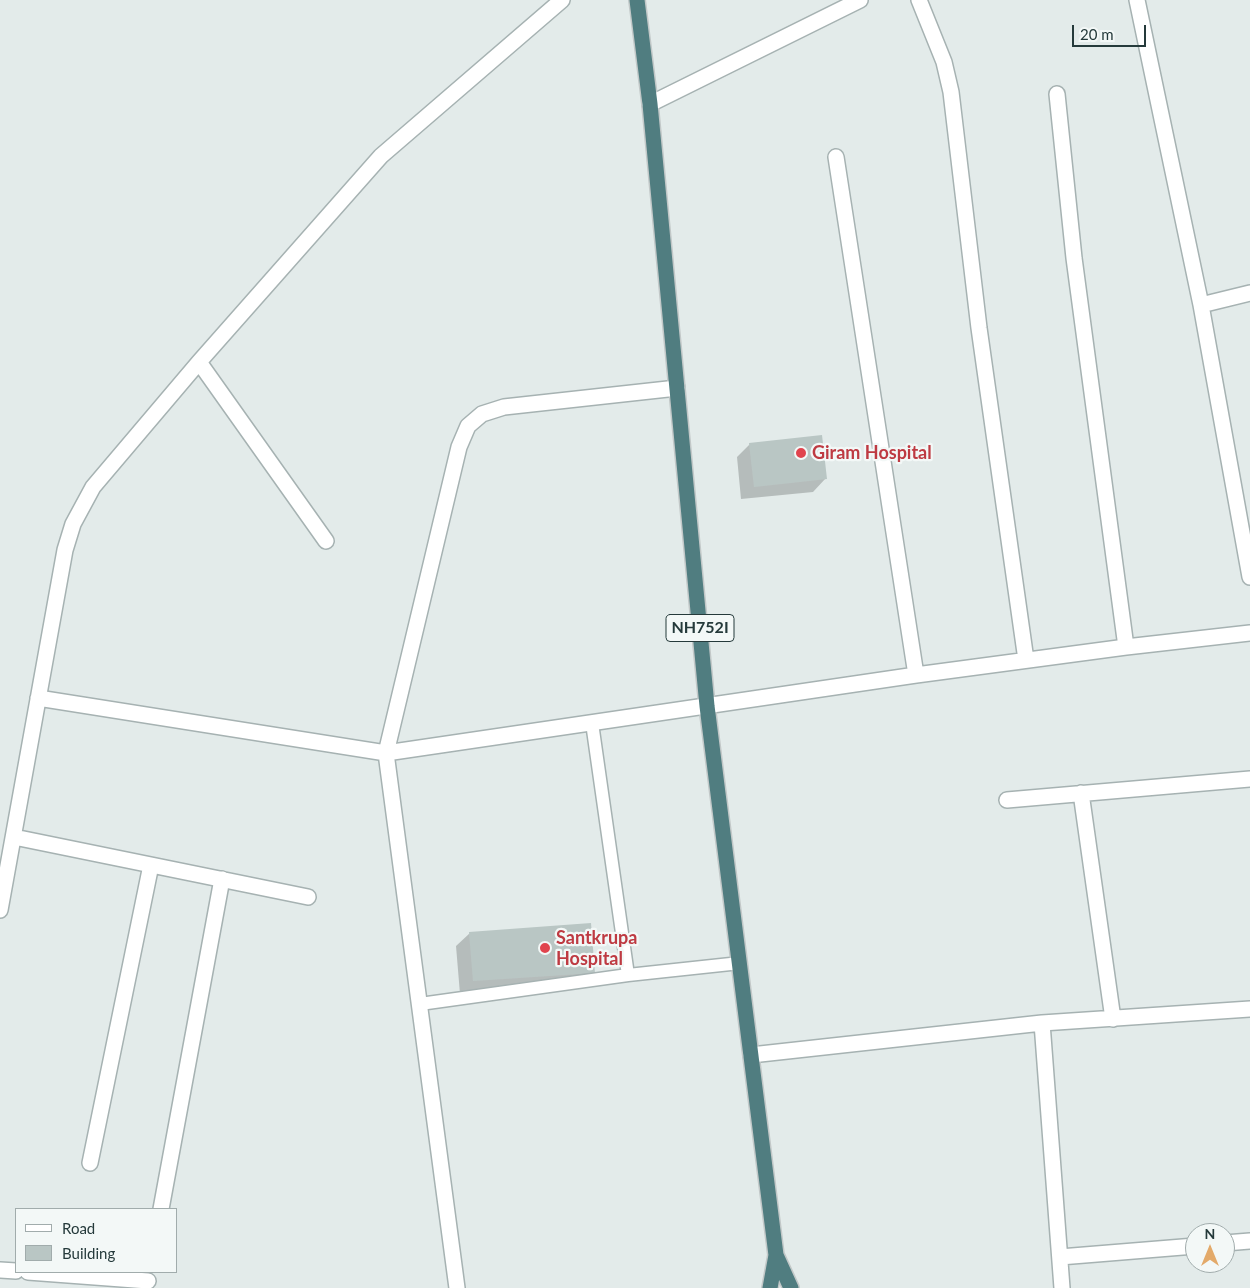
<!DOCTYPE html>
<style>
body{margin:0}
#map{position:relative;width:1250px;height:1288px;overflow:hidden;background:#e3ebea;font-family:Lato,sans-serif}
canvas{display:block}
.legend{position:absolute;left:15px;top:1208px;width:162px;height:65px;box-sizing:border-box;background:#f3f8f7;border:1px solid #a1acac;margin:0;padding:6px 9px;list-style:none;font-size:15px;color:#253a3b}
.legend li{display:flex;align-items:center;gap:10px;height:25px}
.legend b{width:25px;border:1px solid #a1acac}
.north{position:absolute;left:1185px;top:1223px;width:50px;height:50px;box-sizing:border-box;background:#f3f8f7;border:1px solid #a1acac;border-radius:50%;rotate:0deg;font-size:14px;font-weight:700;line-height:20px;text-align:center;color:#253a3b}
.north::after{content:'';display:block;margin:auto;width:18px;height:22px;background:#e3aa6a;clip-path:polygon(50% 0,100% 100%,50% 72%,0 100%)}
.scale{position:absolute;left:1072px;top:25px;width:74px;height:22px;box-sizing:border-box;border:2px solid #253a3b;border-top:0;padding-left:6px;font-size:15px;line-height:18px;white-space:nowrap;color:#253a3b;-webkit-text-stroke:4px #f3f8f7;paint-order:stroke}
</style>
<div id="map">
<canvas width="1250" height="1288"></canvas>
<ul class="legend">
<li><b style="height:6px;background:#fff"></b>Road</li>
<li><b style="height:14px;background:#b9c6c4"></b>Building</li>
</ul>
<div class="north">N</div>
<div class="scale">20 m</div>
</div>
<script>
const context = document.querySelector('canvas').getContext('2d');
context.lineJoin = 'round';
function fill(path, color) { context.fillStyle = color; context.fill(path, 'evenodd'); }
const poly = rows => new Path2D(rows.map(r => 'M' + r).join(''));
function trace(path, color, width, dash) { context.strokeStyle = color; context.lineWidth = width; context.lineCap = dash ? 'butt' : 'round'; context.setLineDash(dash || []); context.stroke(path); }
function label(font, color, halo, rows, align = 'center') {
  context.font = font + ' Lato,sans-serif'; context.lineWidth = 4.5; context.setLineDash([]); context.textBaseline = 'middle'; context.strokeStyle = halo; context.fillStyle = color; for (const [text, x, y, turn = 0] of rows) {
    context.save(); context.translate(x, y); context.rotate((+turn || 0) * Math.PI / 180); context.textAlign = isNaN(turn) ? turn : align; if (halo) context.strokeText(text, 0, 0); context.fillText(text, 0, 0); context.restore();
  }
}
const shadow = poly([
 [750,444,826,478,813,492,741,499,737,457],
 [470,933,593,972,580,985,460,994,456,946]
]);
const building = poly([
 [822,435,827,479,754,487,749,443],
 [591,923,595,973,473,981,469,932]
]);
const service = poly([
 [592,723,628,975],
 [420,1004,628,975,740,963]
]);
const minor = poly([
 [919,0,944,62,951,92,979,328,1026,660],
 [1137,0,1201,305],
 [1057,94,1074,258,1126,647],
 [650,104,860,0],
 [836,157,916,675],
 [1250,293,1201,305,1250,577],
 [199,362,326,541],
 [38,698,386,753,916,675,1126,647,1250,633],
 [1081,793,1113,1019],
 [1007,800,1250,779],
 [14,837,308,897],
 [0,910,65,550,73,524,93,487,199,362,381,156,562,0],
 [1042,1023,1062,1288],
 [751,1055,1042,1023,1250,1009],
 [90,1163,151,865],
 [161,1209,222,879],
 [1225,1243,1250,1241],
 [1060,1257,1195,1246],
 [0,1270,16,1271],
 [28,1272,148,1281],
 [457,1288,386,753,459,447,468,426,482,414,504,407,677,388]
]);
const trunk = poly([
 [637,0,650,104,707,706,776,1255,791,1288],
 [770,1288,776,1255]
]);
const markers = [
 [801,453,6,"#e0444e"],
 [545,948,6,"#e0444e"]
];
const shields = [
 [700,628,68]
];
const shieldNames = [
 ["NH752I",700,628]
];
const healthNames = [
 ["Giram Hospital",812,453],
 ["Santkrupa",556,938],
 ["Hospital",556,959]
];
fill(shadow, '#0003');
fill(building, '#b9c6c4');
trace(service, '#a6b2b2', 15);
trace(minor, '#a6b2b2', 18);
trace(trunk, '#c2c8c8', 18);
trace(service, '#fff', 12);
trace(minor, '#fff', 15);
trace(trunk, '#507d80', 15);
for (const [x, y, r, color] of markers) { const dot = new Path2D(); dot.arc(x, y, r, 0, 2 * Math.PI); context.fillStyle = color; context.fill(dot); trace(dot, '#f3f8f7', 2); }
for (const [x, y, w] of shields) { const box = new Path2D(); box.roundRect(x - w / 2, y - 13.5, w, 27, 4); context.fillStyle = '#f3f8f7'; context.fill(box); trace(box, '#253a3b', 1); }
label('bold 16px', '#253a3b', null, shieldNames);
label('bold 18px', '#be3a42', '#f3f8f7', healthNames, 'left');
</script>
